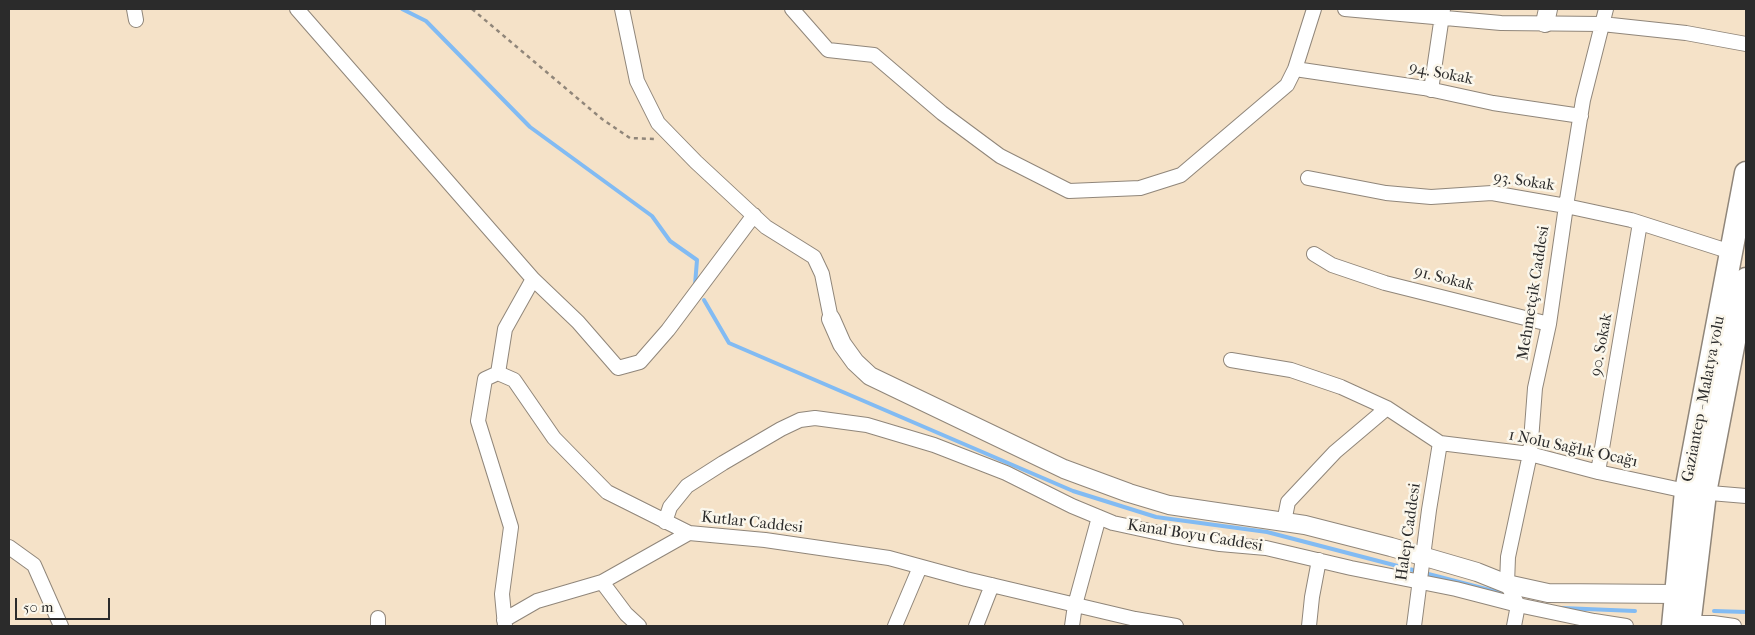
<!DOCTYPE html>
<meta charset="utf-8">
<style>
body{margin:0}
#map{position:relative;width:1755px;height:635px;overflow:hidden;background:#f5e2c8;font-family:"IM FELL French Canon",serif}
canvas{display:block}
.frame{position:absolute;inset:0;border:10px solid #2b2b2b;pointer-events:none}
.scale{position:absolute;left:15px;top:598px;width:95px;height:22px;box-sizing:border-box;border:2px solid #2b2b2b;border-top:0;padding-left:6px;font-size:15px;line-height:18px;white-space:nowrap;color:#2b2b2b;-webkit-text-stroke:4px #fbf7ec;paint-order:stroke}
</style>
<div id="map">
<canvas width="1755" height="635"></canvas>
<div class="frame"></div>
<div class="scale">50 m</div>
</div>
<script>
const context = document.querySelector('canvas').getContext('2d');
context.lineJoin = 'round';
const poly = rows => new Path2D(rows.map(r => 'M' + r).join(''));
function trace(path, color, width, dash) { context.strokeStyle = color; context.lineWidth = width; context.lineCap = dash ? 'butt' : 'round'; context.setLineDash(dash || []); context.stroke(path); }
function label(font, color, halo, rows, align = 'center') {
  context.font = font + ' "IM FELL French Canon",serif'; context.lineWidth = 5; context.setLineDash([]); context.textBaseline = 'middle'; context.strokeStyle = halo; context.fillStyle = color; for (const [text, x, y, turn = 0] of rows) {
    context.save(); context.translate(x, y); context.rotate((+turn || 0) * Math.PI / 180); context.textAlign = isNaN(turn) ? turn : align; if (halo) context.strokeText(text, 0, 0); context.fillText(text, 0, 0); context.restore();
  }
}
const stream = poly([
 [402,9,426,21,530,127,652,216,670,241,697,260,695,285],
 [704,300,729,343,1073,491,1156,517,1267,532,1509,595],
 [1562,608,1635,611],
 [1714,611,1746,612]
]);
const path = poly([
 [472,9,602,119,630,138,654,139]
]);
const minor = poly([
 [134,9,136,20],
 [297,9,533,279],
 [622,9,637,81,658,123,696,162,766,227,814,257,822,274,831,319],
 [792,9,828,50,874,55,942,113,1000,156,1069,191,1140,188,1181,175,1287,85,1295,69,1314,9],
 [1345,9,1501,23,1602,24,1686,33,1746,44],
 [1295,69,1424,88,1493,103,1581,116],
 [1431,90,1443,9],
 [1308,178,1386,193,1431,197,1492,193,1566,206,1631,220,1731,252],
 [1314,254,1332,265,1385,283,1549,324],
 [1231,360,1291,370,1341,387,1387,408,1440,443,1530,454,1598,472,1686,491,1746,496],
 [498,373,505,329,533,279,578,322,618,368,640,362,668,330,754,215],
 [1598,472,1640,223],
 [665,522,670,507,687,486,723,463,781,429,800,420,815,418,867,425,934,445,1006,473,1072,506,1113,523,1173,536,1220,544,1266,548,1351,568,1456,589,1518,605,1594,621,1626,626],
 [1284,522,1288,502,1335,452,1387,408],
 [9,547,34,565,61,626],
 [602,582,626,614,639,626],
 [378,618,378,626],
 [504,620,537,601,602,582,689,533],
 [1689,623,1713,623,1734,626],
 [505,626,502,594,511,527,478,421,485,379,498,373,514,380,554,438,607,492,689,533,765,540,889,558,966,579,1135,619,1176,626],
 [895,626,920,567],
 [976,626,992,585],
 [1072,626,1075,605,1099,517],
 [1309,626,1312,597,1319,560],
 [1414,626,1429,510,1440,443],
 [1514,626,1518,605,1507,584,1508,557,1530,454,1535,388,1549,324,1566,206,1583,100,1606,9]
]);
const tertiary = poly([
 [1545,23,1548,9],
 [831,319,842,344,855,362,870,376,1064,469,1129,493,1169,505,1305,525,1391,547,1477,572,1507,584,1548,593,1676,594]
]);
const trunk = poly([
 [1673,626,1686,491,1746,173],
 [1689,626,1705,493,1746,279]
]);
const streetNames = [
 ["94. Sokak",1441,74,11],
 ["93. Sokak",1524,182,8],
 ["91. Sokak",1444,279,14],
 ["Mehmetçik Caddesi",1534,293,-81],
 ["90. Sokak",1602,345,-80],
 ["Gaziantep - Malatya yolu",1704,399,-79],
 ["1 Nolu Sağlık Ocağı",1573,449,12],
 ["Kutlar Caddesi",752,523,6],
 ["Halep Caddesi",1409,532,-82],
 ["Kanal Boyu Caddesi",1195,536,9]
];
trace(stream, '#82bbf3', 4);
trace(minor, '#90867a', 16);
trace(tertiary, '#90867a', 20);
trace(trunk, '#90867a', 25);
trace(path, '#90867a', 2.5, [4, 4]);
trace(minor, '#fff', 14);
trace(tertiary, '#fff', 18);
trace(trunk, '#fff', 22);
label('16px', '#2b2b2b', '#fbf7ec', streetNames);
</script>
